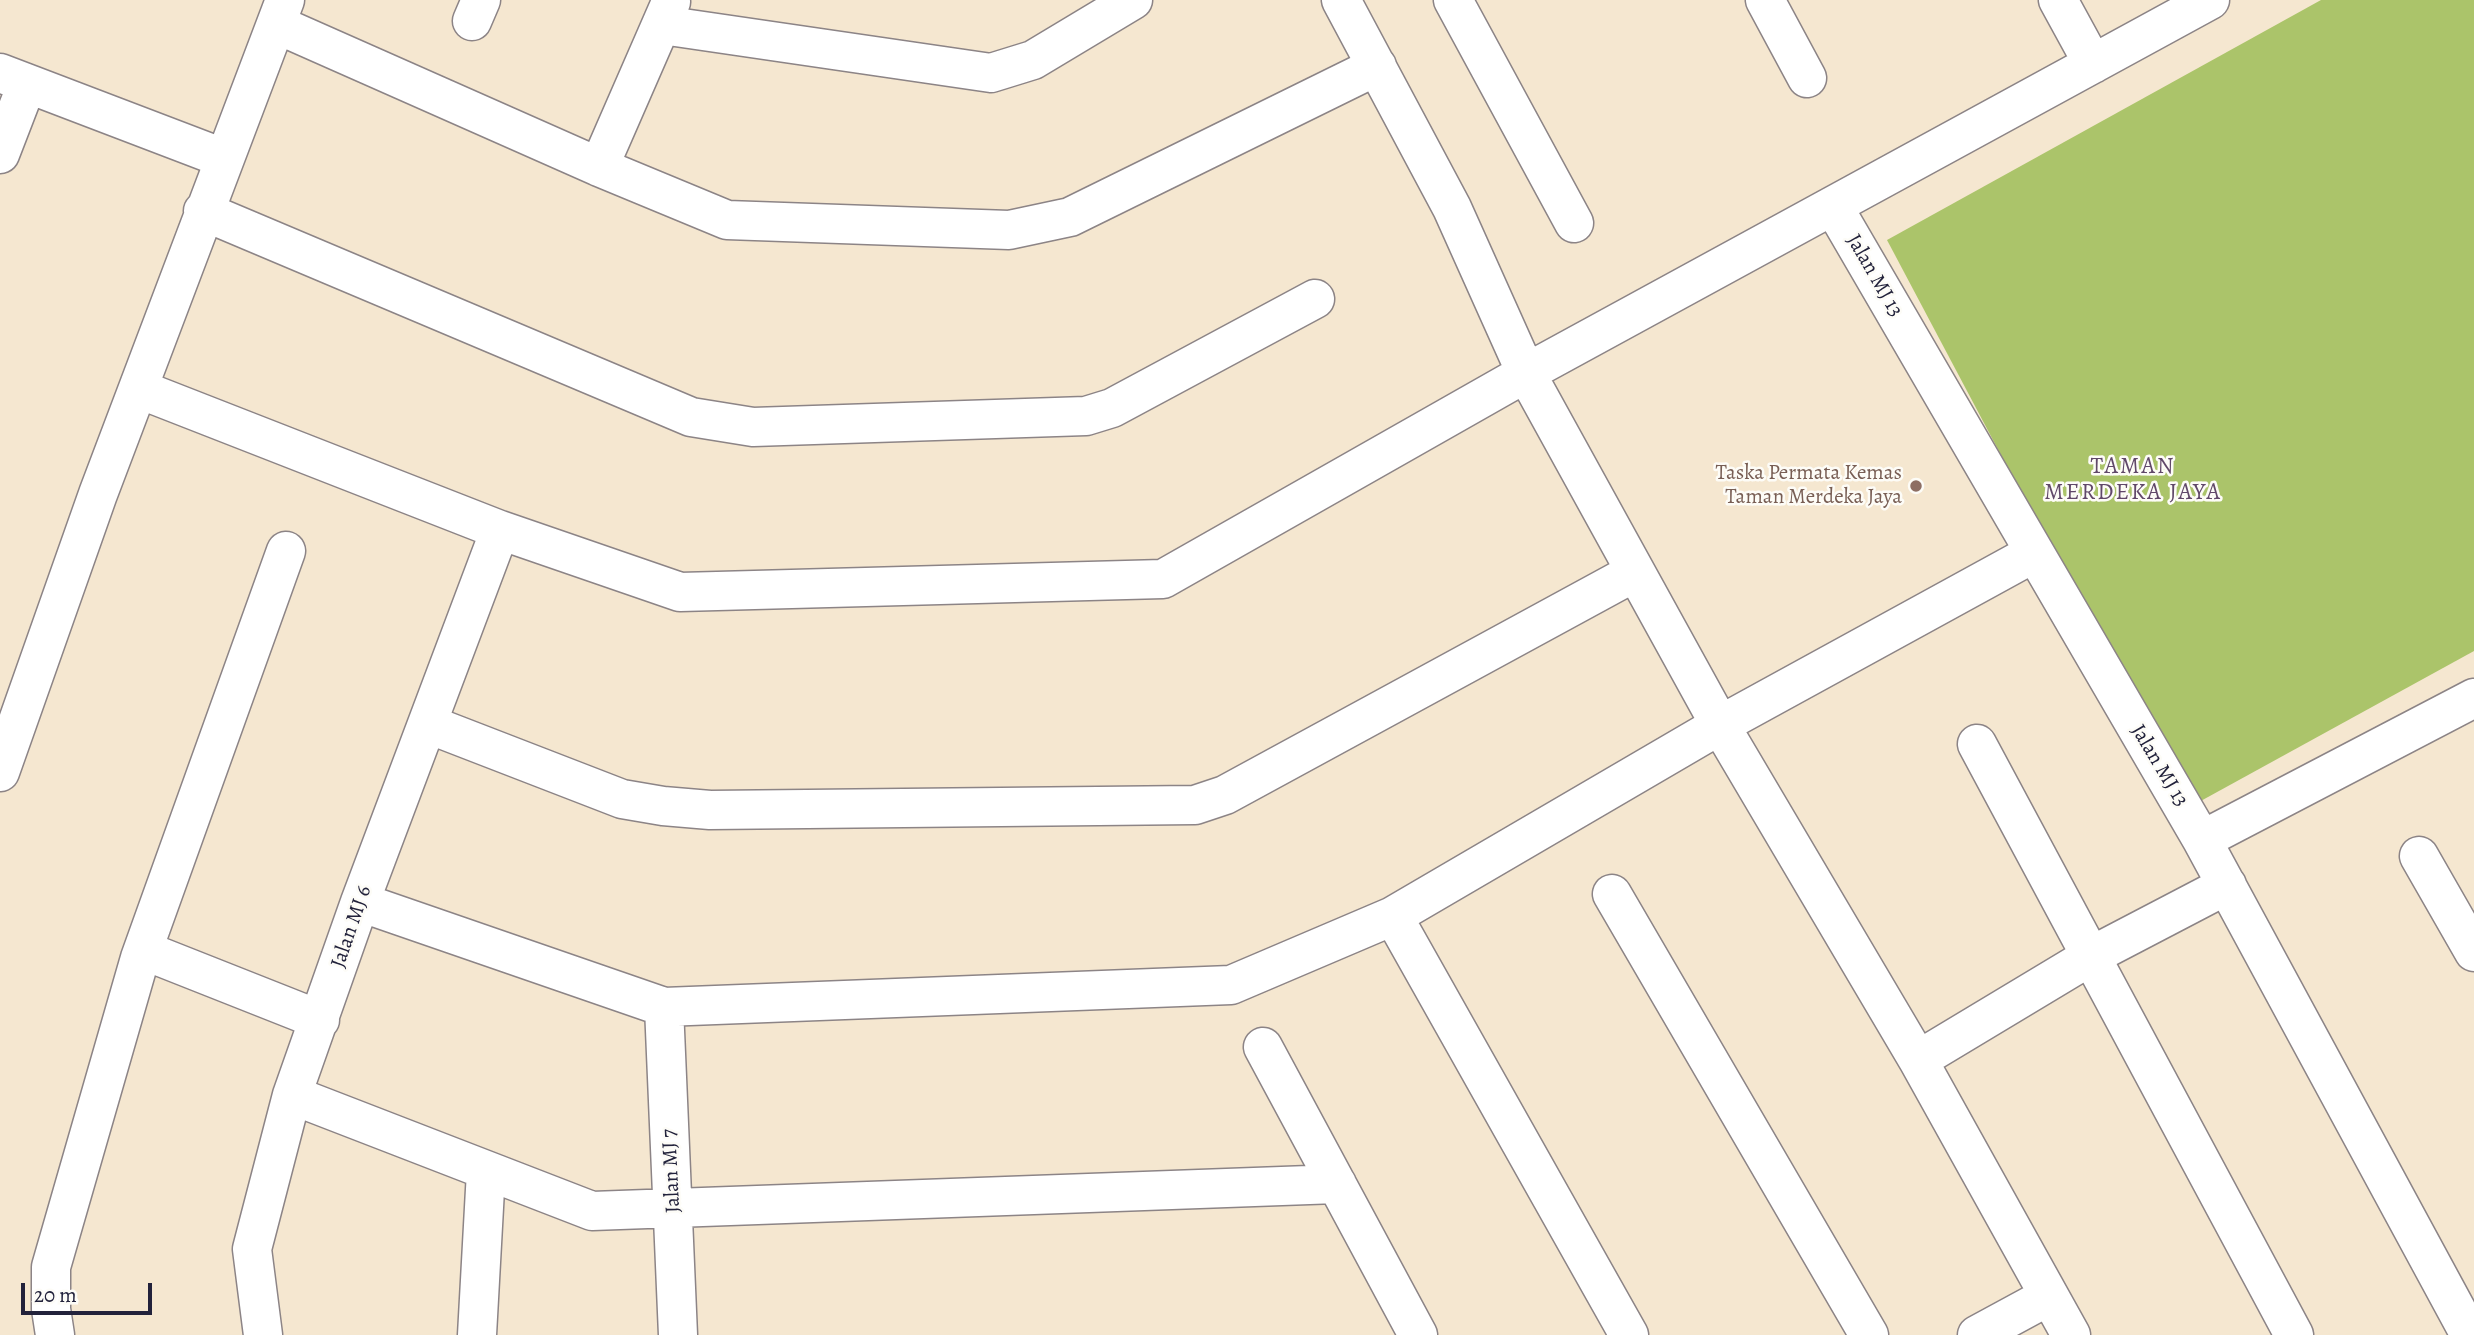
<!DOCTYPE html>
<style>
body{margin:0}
#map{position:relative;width:2474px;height:1335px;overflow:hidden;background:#f5e7d0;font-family:Alegreya,serif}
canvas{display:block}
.scale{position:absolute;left:21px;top:1283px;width:131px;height:32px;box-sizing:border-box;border:4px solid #22223b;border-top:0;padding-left:9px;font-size:21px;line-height:24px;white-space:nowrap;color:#22223b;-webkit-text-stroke:5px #fdfcf7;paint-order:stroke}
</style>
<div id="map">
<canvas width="2474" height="1335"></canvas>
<div class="scale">20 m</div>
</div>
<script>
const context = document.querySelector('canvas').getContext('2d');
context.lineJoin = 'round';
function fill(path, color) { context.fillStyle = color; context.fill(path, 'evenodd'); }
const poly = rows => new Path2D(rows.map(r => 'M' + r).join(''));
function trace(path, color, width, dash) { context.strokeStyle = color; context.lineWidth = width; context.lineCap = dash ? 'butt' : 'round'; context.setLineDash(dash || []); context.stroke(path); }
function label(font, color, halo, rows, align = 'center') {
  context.font = font + ' Alegreya,serif'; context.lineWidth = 5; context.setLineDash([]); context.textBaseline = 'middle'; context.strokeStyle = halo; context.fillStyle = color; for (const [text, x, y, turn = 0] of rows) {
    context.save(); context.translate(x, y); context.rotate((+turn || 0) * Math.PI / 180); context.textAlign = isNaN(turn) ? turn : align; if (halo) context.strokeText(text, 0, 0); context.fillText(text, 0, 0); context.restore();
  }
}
const green = poly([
 [2321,0,2474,0,2474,651,2188,808,1887,240]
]);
const minor = poly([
 [1341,0,1452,208,1526,373,1720,725,1918,1060,2071,1335],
 [1453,0,1574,223],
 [1765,0,1807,78],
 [2058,0,2093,64],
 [472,21,481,0],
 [276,24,599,167,727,220,1009,230,1070,217,1377,66],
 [662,25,991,73,1033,60,1133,0],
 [0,73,223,158],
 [0,154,27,84],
 [599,167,671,2],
 [1833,206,2202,840,2470,1335],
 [203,211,691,417,753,427,1086,416,1112,408,1315,299],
 [139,389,500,530,680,592,1163,579,1526,373,2210,0],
 [428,724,622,799,663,806,710,810,1195,805,1225,795,1635,572],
 [1977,744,2294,1335],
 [0,772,98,494,285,0],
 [2202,840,2474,698],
 [2419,856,2474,952],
 [1612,894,1869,1335],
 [360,902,664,1007,1231,985,1393,916,1720,725,2034,553],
 [1393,916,1629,1335],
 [143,950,320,1020],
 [664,1007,678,1335],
 [1263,1047,1418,1335],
 [1918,1060,2091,956,2227,885],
 [292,1095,592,1211,1337,1184],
 [55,1335,51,1309,51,1267,140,958,286,551],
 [263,1335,252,1249,292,1095,360,902,500,530],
 [477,1335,486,1171],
 [1977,1335,2049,1296]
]);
const markers = [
 [1916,486,7,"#8d6e63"]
];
const streetNames = [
 ["Jalan MJ 13",1874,276,60],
 ["Jalan MJ 13",2159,766,59],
 ["Jalan MJ 6",352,927,-71],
 ["Jalan MJ 7",672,1171,-93]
];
const educationNames = [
 ["Taska Permata Kemas",1902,474],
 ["Taman Merdeka Jaya",1902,498]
];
const neighbourhoodNames = [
 ["TAMAN",2133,467],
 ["MERDEKA JAYA",2133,493]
];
fill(green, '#abc46a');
trace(minor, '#8c8486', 41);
trace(minor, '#fff', 38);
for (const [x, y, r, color] of markers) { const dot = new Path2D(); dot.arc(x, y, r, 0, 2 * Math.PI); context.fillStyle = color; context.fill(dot); trace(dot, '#fdfcf7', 2.5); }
label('21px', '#22223b', '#fdfcf7', streetNames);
label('21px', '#785e54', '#fdfcf7', educationNames, 'right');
context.letterSpacing = '2px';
label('23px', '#604869', '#fdfcf7', neighbourhoodNames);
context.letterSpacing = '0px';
</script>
